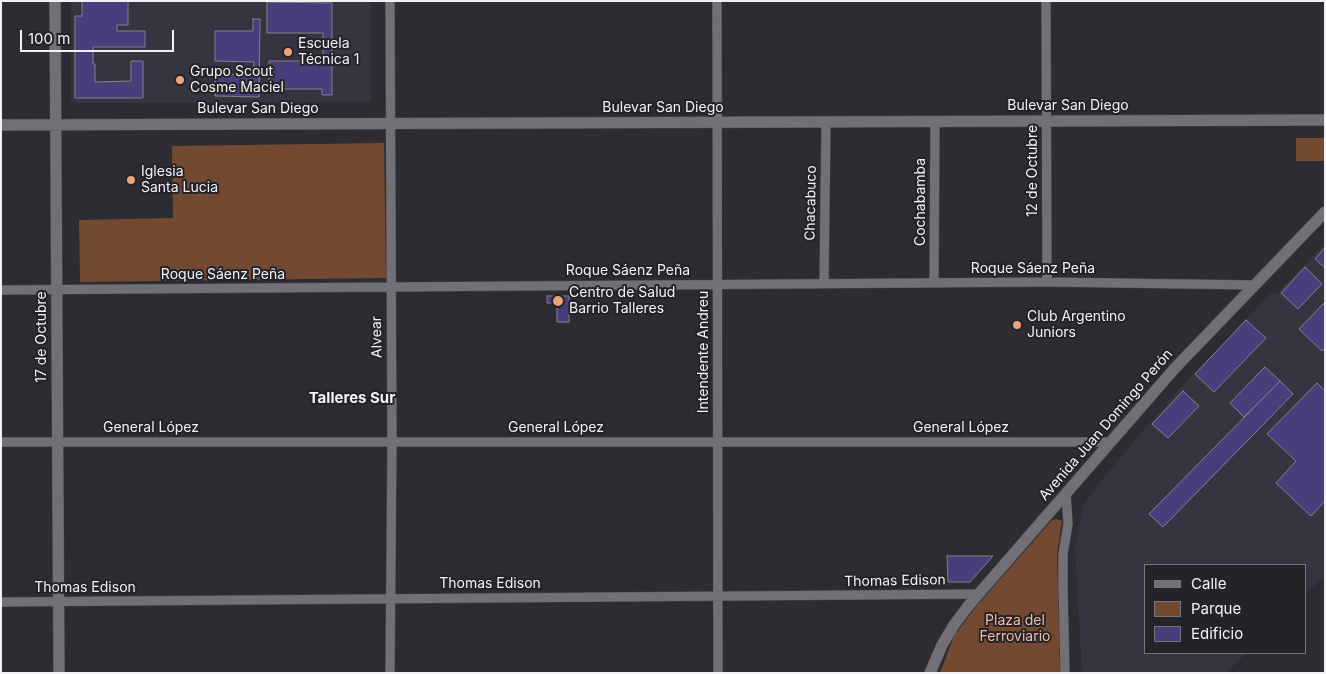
<!DOCTYPE html>
<meta charset="utf-8">
<style>
body{margin:0}
#map{position:relative;width:1326px;height:674px;overflow:hidden;background:#2d2c32;font-family:Inter,sans-serif}
canvas{display:block}
.frame{position:absolute;inset:0;border:2px solid #f2f2f6;pointer-events:none}
.legend{position:absolute;left:1144px;top:564px;width:162px;height:90px;box-sizing:border-box;background:#232328;border:1px solid #76767a;margin:0;padding:6px 9px;list-style:none;font-size:15px;color:#f2f2f6}
.legend li{display:flex;align-items:center;gap:10px;height:25px}
.legend b{width:25px;border:1px solid #76767a}
.scale{position:absolute;left:20px;top:30px;width:154px;height:22px;box-sizing:border-box;border:2px solid #f2f2f6;border-top:0;padding-left:6px;font-size:15px;line-height:18px;white-space:nowrap;color:#f2f2f6;-webkit-text-stroke:4px #232328;paint-order:stroke}
</style>
<div id="map">
<canvas width="1326" height="674"></canvas>
<div class="frame"></div>
<ul class="legend">
<li><b style="height:6px;background:#717077"></b>Calle</li>
<li><b style="height:14px;background:#734a31"></b>Parque</li>
<li><b style="height:14px;background:#473e7b"></b>Edificio</li>
</ul>
<div class="scale">100 m</div>
</div>
<script>
const context = document.querySelector('canvas').getContext('2d');
context.lineJoin = 'round';
function fill(path, color) { context.fillStyle = color; context.fill(path, 'evenodd'); }
const poly = rows => new Path2D(rows.map(r => 'M' + r).join(''));
function trace(path, color, width, dash) { context.strokeStyle = color; context.lineWidth = width; context.lineCap = dash ? 'butt' : 'round'; context.setLineDash(dash || []); context.stroke(path); }
function label(font, color, halo, rows, align = 'center') {
  context.font = font + ' Inter,sans-serif'; context.lineWidth = 4; context.setLineDash([]); context.textBaseline = 'middle'; context.strokeStyle = halo; context.fillStyle = color; for (const [text, x, y, turn = 0] of rows) {
    context.save(); context.translate(x, y); context.rotate((+turn || 0) * Math.PI / 180); context.textAlign = isNaN(turn) ? turn : align; if (halo) context.strokeText(text, 0, 0); context.fillText(text, 0, 0); context.restore();
  }
}
const built = poly([
 [71,1,371,1,371,102,71,103],
 [1325,243,1325,575,1305,594,1305,565,1145,565,1145,653,1246,653,1226,673,1082,673,1075,548,1083,506,1103,478,1173,396,1270,294,1278,293]
]);
const green = poly([
 [1296,138,1325,138,1325,161,1296,161],
 [384,143,386,278,80,282,79,220,173,218,172,146],
 [1057,519,1062,521,1057,554,1060,673,940,673,954,636,975,608,1052,520]
]);
const building = poly([
 [82,1,128,1,128,25,117,25,117,31,145,31,145,47,93,47,93,64,95,64,95,82,131,81,131,61,143,61,143,98,75,98,75,16,82,16,82,1],
 [267,2,332,3,332,95,322,95,322,89,269,89,269,61,323,61,323,33,267,33,267,2],
 [253,19,260,19,259,97,215,96,215,74,254,75,254,62,215,61,215,31,253,31,253,19],
 [1325,247,1325,268,1315,259,1325,247],
 [1305,267,1322,284,1298,309,1281,293,1305,267],
 [547,296,569,296,569,322,557,322,557,303,547,303,547,296],
 [1325,302,1325,348,1322,351,1299,329,1325,302],
 [1246,320,1266,338,1214,392,1195,374,1246,320],
 [1265,367,1280,381,1244,417,1230,403,1265,367],
 [1280,381,1293,394,1163,527,1149,514,1280,381],
 [1317,383,1325,391,1325,501,1311,516,1276,483,1296,461,1267,434,1317,383],
 [1183,391,1199,406,1168,438,1152,424,1183,391],
 [947,556,993,556,970,582,948,582,947,556]
]);
const street = poly([
 [390,1,392,442,390,673],
 [717,1,718,673],
 [1046,1,1047,282],
 [934,283,935,122],
 [824,284,826,122],
 [1,290,1047,282,1255,285],
 [1,442,1111,442],
 [1,602,979,594],
 [1065,673,1063,586,1063,554,1068,524,1066,493]
]);
const secondary = poly([
 [55,1,59,673],
 [1,125,1325,120],
 [930,673,942,645,954,625,969,605,1175,368,1325,212]
]);
const markers = [
 [288,52,5,"#efa377"],
 [180,80,5,"#efa377"],
 [131,180,5,"#efa377"],
 [558,301,6,"#efa377"],
 [1017,325,5,"#efa377"]
];
const poiNames = [
 ["Escuela",298,44],
 ["Técnica 1",298,60],
 ["Grupo Scout",190,72],
 ["Cosme Maciel",190,88],
 ["Iglesia",141,172],
 ["Santa Lucia",141,188],
 ["Centro de Salud",569,293],
 ["Barrio Talleres",569,309],
 ["Club Argentino",1027,317],
 ["Juniors",1027,333]
];
const streetNames = [
 ["Bulevar San Diego",1068,106],
 ["Bulevar San Diego",663,108],
 ["Bulevar San Diego",258,109],
 ["12 de Octubre",1033,171,-90],
 ["Cochabamba",921,202,-90],
 ["Chacabuco",811,203,-89],
 ["Roque Sáenz Peña",1033,269],
 ["Roque Sáenz Peña",628,271],
 ["Roque Sáenz Peña",223,275],
 ["17 de Octubre",42,337,-90],
 ["Alvear",377,337,-91],
 ["Intendente Andreu",704,352,-90],
 ["Avenida Juan Domingo Perón",1106,425,-49],
 ["General López",151,428],
 ["General López",556,428],
 ["General López",961,428],
 ["Thomas Edison",895,581,-1],
 ["Thomas Edison",490,584],
 ["Thomas Edison",85,588]
];
const parkNames = [
 ["Plaza del",1015,621],
 ["Ferroviario",1015,637]
];
const neighbourhoodNames = [
 ["Talleres Sur",352,398]
];
fill(built, '#353440');
fill(green, '#734a31');
fill(building, '#473e7b');
trace(building, '#828289', 1);
trace(street, '#4a4a4f', 10);
trace(secondary, '#4a4a4f', 12);
trace(street, '#717077', 9);
trace(secondary, '#717077', 11);
for (const [x, y, r, color] of markers) { const dot = new Path2D(); dot.arc(x, y, r, 0, 2 * Math.PI); context.fillStyle = color; context.fill(dot); trace(dot, '#232328', 2); }
label('14px', '#f2f2f6', '#232328', poiNames, 'left');
label('14px', '#f2f2f6', '#232328', streetNames);
label('14px', '#f4bc9c', '#232328', parkNames);
label('bold 15px', '#f2f2f6', '#232328', neighbourhoodNames);
</script>
